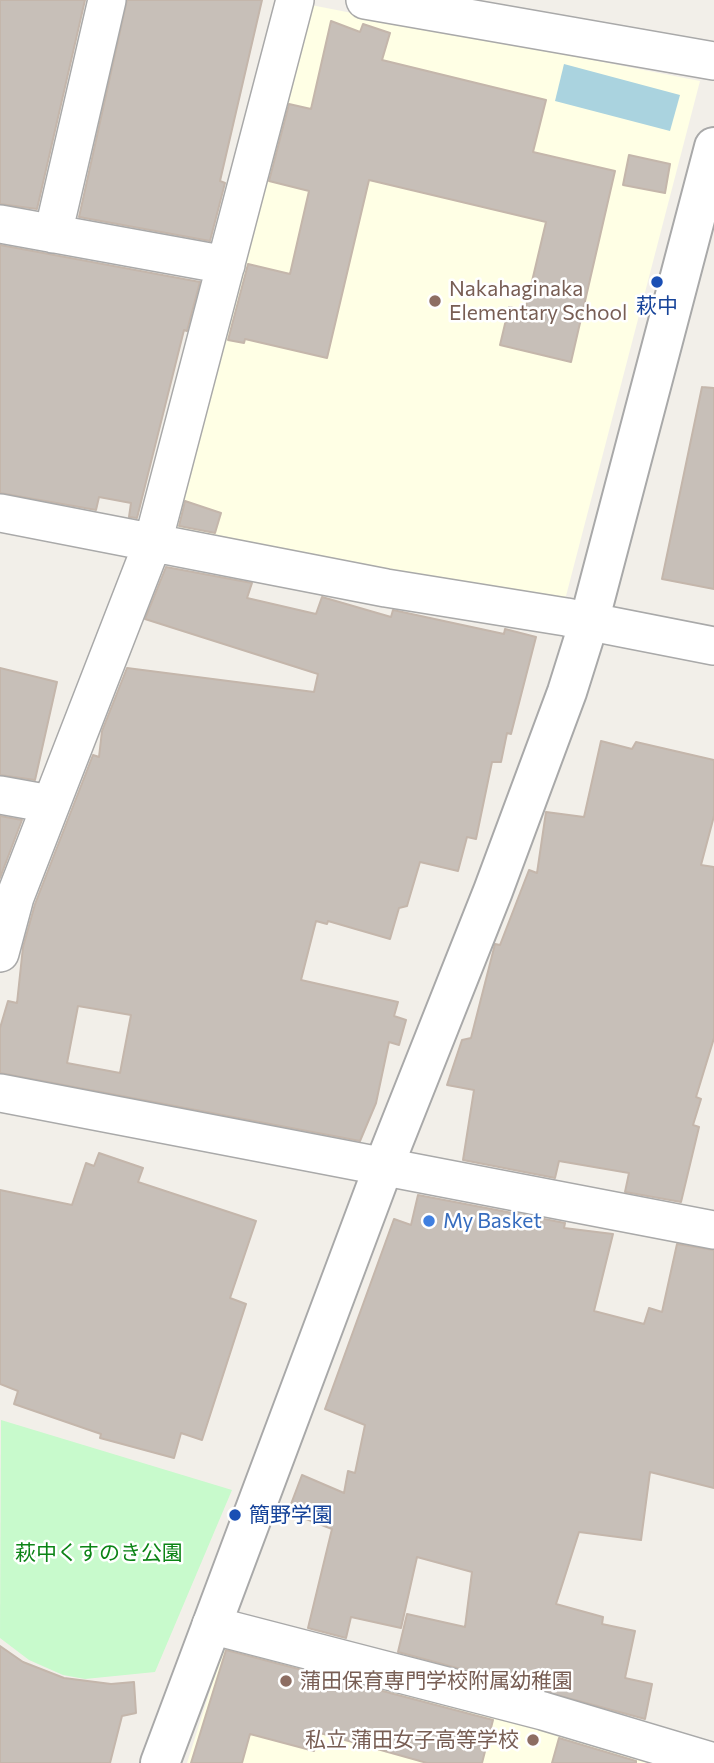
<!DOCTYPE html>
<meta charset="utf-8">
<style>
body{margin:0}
canvas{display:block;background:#f2efe9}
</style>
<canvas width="714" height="1763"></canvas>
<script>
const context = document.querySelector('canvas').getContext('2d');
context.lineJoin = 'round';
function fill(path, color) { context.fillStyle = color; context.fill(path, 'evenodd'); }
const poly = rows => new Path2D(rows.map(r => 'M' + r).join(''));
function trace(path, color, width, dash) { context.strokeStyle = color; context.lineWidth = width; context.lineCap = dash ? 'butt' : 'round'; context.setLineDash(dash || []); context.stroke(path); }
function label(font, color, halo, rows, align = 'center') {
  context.font = font + ' Commissioner,"Noto Sans JP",sans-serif'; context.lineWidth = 5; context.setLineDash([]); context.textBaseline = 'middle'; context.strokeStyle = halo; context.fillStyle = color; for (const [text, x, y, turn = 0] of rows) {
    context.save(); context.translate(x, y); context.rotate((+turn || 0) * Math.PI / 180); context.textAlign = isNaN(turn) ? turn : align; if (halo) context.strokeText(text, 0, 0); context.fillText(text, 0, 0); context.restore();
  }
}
const education = poly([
 [311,5,700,81,566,596,556,604,178,532,171,521],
 [225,1644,660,1763,187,1763]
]);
const park = poly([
 [1,1420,232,1490,155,1672,85,1679,63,1675,29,1660,0,1638]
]);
const water = poly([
 [564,64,680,95,670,131,555,101]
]);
const building = poly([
 [0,0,85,0,37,209,0,204,0,0],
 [127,0,262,0,220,181,225,183,210,241,79,217,127,0],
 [331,21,360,32,363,24,390,33,382,60,546,100,533,152,615,171,571,362,500,345,509,307,525,311,546,222,369,180,327,358,245,339,244,343,228,340,248,264,290,274,309,191,269,181,289,104,311,109,331,21],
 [629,155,670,164,665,193,623,185,629,155],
 [0,245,200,282,187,331,184,330,137,518,129,517,131,503,99,497,96,510,0,493,0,245],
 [702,387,714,388,714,589,662,579,702,387],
 [185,501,221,513,215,533,179,526,185,501],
 [166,567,252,583,247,598,316,614,322,597,391,617,393,610,504,634,505,629,536,637,511,734,507,733,501,762,492,762,476,839,467,837,458,871,420,862,407,906,399,908,390,939,328,921,327,924,316,921,301,980,398,1002,394,1016,406,1020,399,1045,389,1042,376,1103,360,1141,0,1073,0,1028,8,1001,17,1003,23,947,35,904,93,755,99,757,102,731,127,668,314,692,318,674,145,619,166,567],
 [78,1006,131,1015,120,1073,67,1063,78,1006],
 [0,668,57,682,35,780,0,775,0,668],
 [601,741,632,749,636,742,714,760,714,816,701,865,714,867,714,1038,696,1097,701,1099,693,1125,699,1127,681,1202,625,1192,629,1173,559,1161,555,1178,463,1160,474,1090,447,1085,462,1040,471,1038,495,944,500,945,529,870,537,873,546,812,584,817,601,741],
 [0,816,22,820,0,878,0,816],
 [99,1153,143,1168,138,1182,256,1221,230,1298,246,1304,202,1440,181,1433,174,1458,100,1438,101,1434,14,1404,18,1391,0,1384,0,1190,72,1205,86,1163,94,1166,99,1153],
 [418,1195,565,1223,564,1228,613,1234,594,1311,644,1324,649,1308,662,1312,677,1244,714,1250,714,1488,650,1472,641,1540,579,1532,556,1604,603,1617,602,1624,635,1631,625,1678,652,1684,645,1719,398,1652,407,1614,465,1627,472,1572,417,1557,401,1628,351,1617,346,1638,308,1628,332,1529,288,1512,302,1475,344,1493,348,1471,355,1473,365,1425,325,1409,394,1219,411,1225,418,1195],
 [0,1646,23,1662,64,1678,111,1684,134,1682,136,1713,122,1716,110,1763,0,1763,0,1646],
 [226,1650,493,1720,482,1763,427,1763,320,1733,314,1751,250,1734,242,1763,191,1763,226,1650],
 [559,1738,636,1761,636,1763,552,1763,559,1738]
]);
const minor = poly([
 [365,0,714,61],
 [0,224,226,265],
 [53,234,107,0],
 [0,513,386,588,566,617,714,646],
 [0,795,50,804],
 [0,953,15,897,153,542,295,0],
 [0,1093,714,1230],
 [211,1625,543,1711,714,1762]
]);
const tertiary = poly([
 [160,1763,383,1168,493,891,567,692,589,622,714,147]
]);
const markers = [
 [657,282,7,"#1a4fb4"],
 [435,301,7,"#8d6e63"],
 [429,1221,7,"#3f7fe0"],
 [235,1515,7,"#1a4fb4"],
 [286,1681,7,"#8d6e63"],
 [533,1740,7,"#8d6e63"]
];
const educationNames = [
 ["Nakahaginaka",449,289],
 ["Elementary School",449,313],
 ["蒲田保育専門学校附属幼稚園",300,1681],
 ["私立 蒲田女子高等学校",519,1740,"right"]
];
const transitNames = [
 ["萩中",657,306],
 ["簡野学園",249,1515,"left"]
];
const shopNames = [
 ["My Basket",443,1221]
];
const parkNames = [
 ["萩中くすのき公園",99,1553]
];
fill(education, '#ffffe5');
fill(park, '#c8facc');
fill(water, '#aad3df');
fill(building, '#c7bfb8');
trace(building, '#c4b6ab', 2);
trace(minor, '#a9a9a9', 40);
trace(tertiary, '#a9a9a9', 42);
trace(minor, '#fff', 37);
trace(tertiary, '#fff', 38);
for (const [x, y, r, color] of markers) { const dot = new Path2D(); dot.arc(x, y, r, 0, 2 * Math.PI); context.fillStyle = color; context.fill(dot); trace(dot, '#fff', 2.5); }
label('21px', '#785e54', '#fff', educationNames, 'left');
label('21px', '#164399', '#fff', transitNames);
label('21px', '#366cbe', '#fff', shopNames, 'left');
label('21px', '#0c8416', '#fff', parkNames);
</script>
